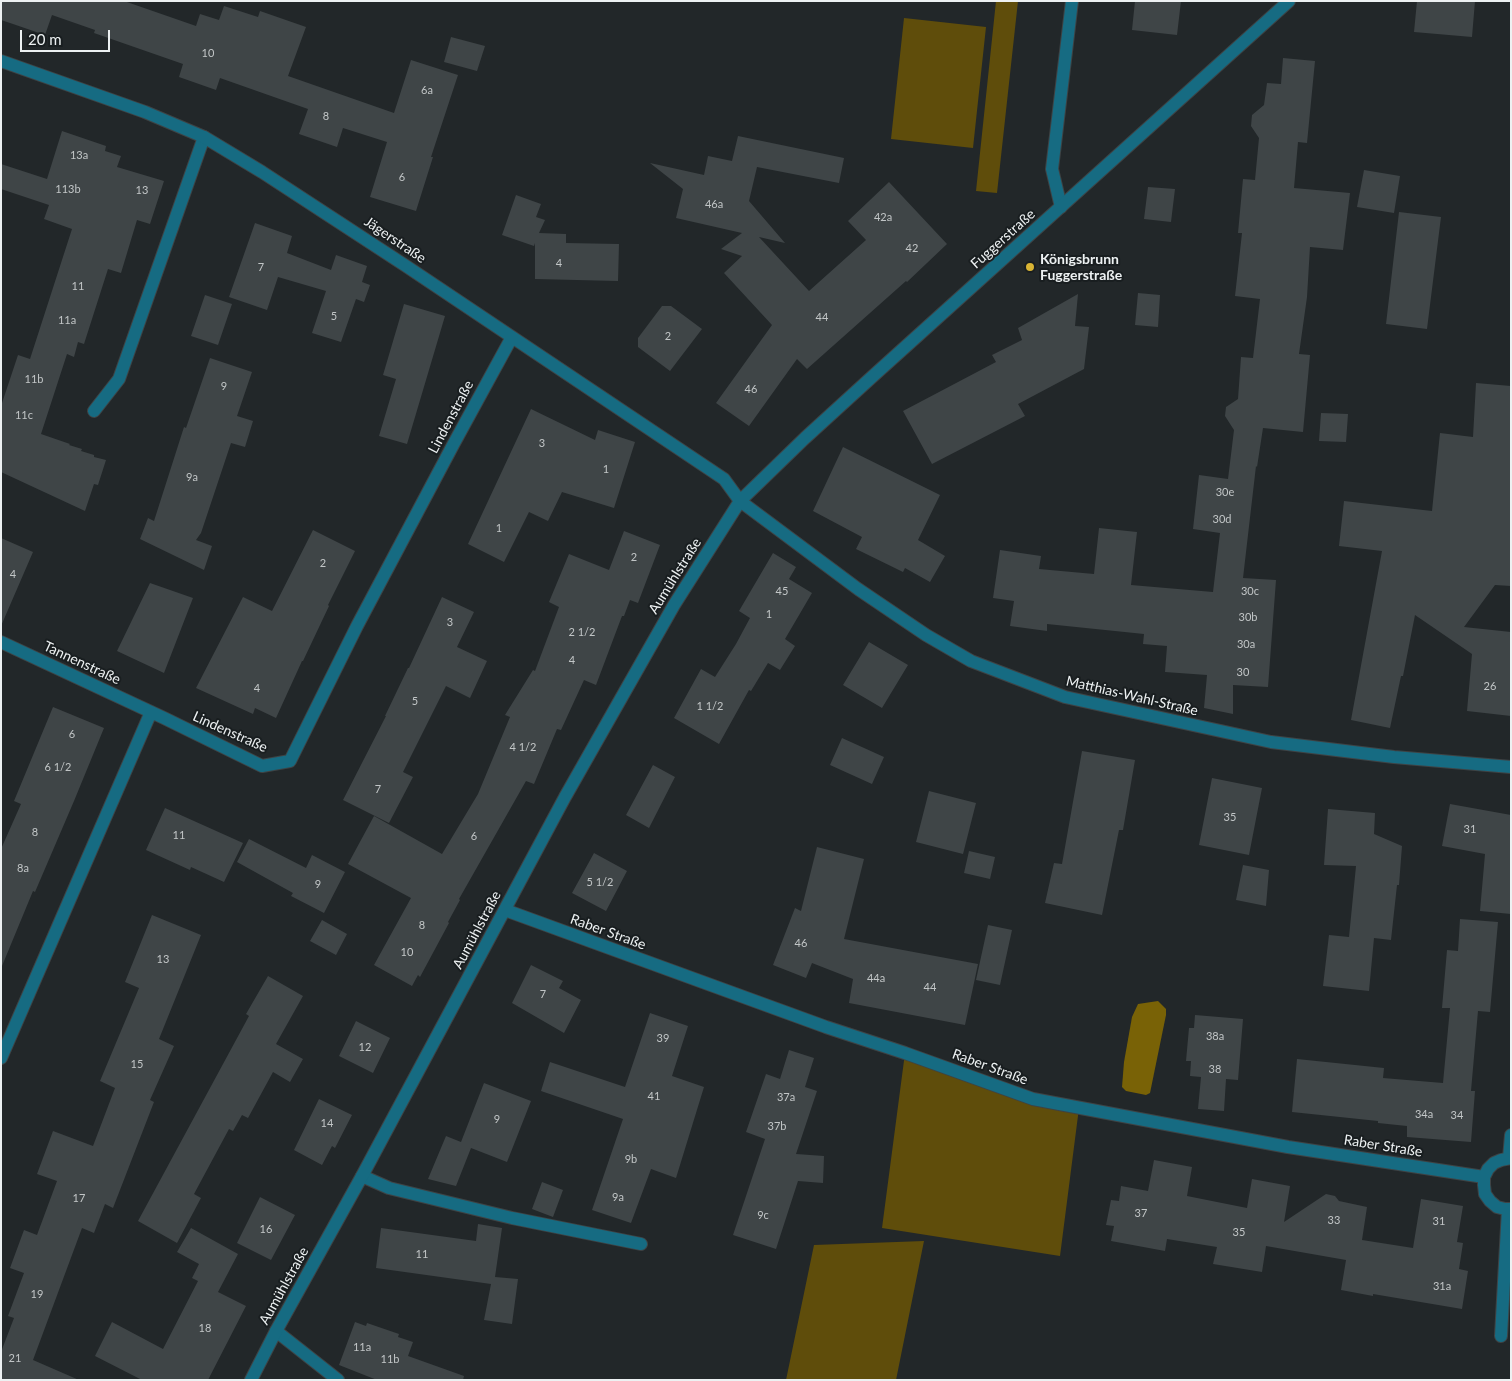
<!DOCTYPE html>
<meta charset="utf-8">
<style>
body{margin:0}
#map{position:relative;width:1512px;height:1381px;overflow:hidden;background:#222729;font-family:Lato,sans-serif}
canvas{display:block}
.frame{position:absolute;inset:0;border:2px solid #edf1f2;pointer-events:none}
.scale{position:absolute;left:20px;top:30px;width:90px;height:22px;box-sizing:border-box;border:2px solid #edf1f2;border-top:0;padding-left:6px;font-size:15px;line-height:18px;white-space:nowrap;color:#edf1f2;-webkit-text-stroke:4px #191e20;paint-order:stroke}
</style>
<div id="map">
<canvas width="1512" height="1381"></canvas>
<div class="frame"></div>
<div class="scale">20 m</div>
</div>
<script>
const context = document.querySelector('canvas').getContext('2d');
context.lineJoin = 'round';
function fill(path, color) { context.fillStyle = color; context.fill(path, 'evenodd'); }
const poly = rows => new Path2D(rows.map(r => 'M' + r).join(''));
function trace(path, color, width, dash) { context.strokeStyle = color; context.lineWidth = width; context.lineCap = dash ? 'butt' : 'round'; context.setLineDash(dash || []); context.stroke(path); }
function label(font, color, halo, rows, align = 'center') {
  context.font = font + ' Lato,sans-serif'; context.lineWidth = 4; context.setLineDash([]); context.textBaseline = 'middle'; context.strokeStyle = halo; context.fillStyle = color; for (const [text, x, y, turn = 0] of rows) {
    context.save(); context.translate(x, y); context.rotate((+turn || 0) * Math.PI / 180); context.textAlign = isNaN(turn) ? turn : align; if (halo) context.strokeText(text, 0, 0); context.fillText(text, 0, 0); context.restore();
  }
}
const green = poly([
 [996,1,1018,1,997,193,976,191],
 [904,18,986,27,973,148,891,139],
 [905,1053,1079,1108,1060,1256,882,1228],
 [924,1241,896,1380,786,1380,814,1245]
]);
const water = poly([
 [1158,1001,1166,1009,1166,1015,1150,1093,1146,1095,1126,1091,1122,1087,1124,1062,1132,1017,1138,1004]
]);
const building = poly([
 [1,1,124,1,196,26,200,14,219,20,224,6,258,17,260,11,306,27,288,76,394,113,411,60,458,75,431,157,433,157,416,211,370,197,387,142,343,128,337,147,299,134,308,109,220,78,216,90,179,77,183,64,94,33,95,30,52,15,45,35,13,24,1,20],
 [1135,1,1181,1,1177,35,1132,30],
 [1417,1,1475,1,1472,37,1414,32],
 [451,37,485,46,477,71,444,62],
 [1283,58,1315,61,1307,143,1298,142,1294,188,1350,193,1343,250,1310,247,1307,297,1299,354,1310,355,1303,432,1263,428,1257,467,1256,466,1243,578,1276,580,1268,687,1233,685,1233,714,1204,708,1207,675,1165,672,1167,646,1143,644,1144,634,1047,624,1047,631,1010,626,1014,601,993,598,1000,550,1041,556,1039,569,1094,574,1099,528,1137,532,1131,585,1213,592,1220,533,1193,529,1199,475,1228,479,1234,430,1225,416,1226,407,1238,399,1241,357,1253,358,1260,299,1235,296,1242,233,1238,233,1243,179,1255,180,1259,138,1251,126,1252,115,1264,105,1267,83,1281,84],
 [62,131,106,146,105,151,121,156,117,167,164,181,150,224,137,220,121,273,108,269,84,344,78,342,74,357,67,354,41,434,70,444,69,445,82,449,81,451,94,455,94,457,106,460,98,485,94,484,85,511,1,472,1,406,18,355,30,359,72,229,44,219,49,205,1,189,1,164,47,179],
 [738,136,844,158,839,183,757,167,749,201,785,243,759,237,809,291,866,240,848,221,889,182,947,244,907,282,906,281,807,369,797,359,749,426,716,403,772,325,724,273,742,256,721,249,742,233,676,218,683,189,650,163,704,175,708,156,732,161],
 [1364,170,1400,176,1394,213,1357,207],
 [1148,187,1175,189,1171,222,1144,219],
 [516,195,541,204,536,217,545,220,539,233,566,234,566,243,619,244,618,281,535,279,535,243,534,246,502,235],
 [1399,212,1441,217,1427,329,1386,324],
 [255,223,292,236,287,253,331,270,336,255,367,266,362,282,370,285,364,302,356,299,341,342,312,333,326,291,278,277,267,310,229,297],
 [1138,293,1160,295,1158,327,1135,325],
 [1078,294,1075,326,1089,327,1084,369,1018,404,1025,416,932,464,903,411,996,362,992,355,1022,340,1018,328],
 [205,295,232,304,218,345,191,336],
 [404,304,445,316,407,444,379,436,396,379,383,375],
 [662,306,671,306,702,329,670,371,638,347,638,338],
 [210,358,252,372,237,416,253,421,245,447,231,443,201,533,196,540,212,546,204,570,140,539,148,518,154,521,184,427,186,428],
 [1476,383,1511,386,1511,586,1495,585,1464,627,1511,632,1511,716,1467,711,1472,654,1415,615,1403,676,1401,676,1390,728,1351,720,1382,551,1339,546,1344,501,1432,511,1440,433,1473,437],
 [531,409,595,440,598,430,635,442,614,508,562,492,548,521,529,512,504,562,468,544],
 [1321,413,1348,414,1346,442,1319,441],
 [843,447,940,495,918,540,945,556,930,582,905,568,903,572,856,549,862,537,813,511],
 [313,530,355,551,328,605,329,606,303,661,302,661,276,718,255,708,253,714,196,688,243,597,272,611],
 [624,531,660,545,638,603,630,600,624,616,622,616,596,685,584,680,561,730,557,729,534,784,526,781,459,899,460,900,448,922,449,923,420,977,418,975,412,986,374,965,411,898,348,864,374,816,442,854,478,794,510,717,505,715,533,670,535,671,559,607,549,602,569,554,609,570],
 [1,538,33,552,1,626],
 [773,553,796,567,789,579,812,593,785,639,795,646,780,670,768,663,751,691,749,690,719,744,674,718,701,669,715,677,736,644,750,618,739,611],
 [150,583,193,598,164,673,117,651],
 [442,597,474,612,457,647,487,661,470,698,446,686,403,772,413,777,389,823,343,800,386,716,385,716,408,668,409,668],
 [869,642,908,665,882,708,843,685],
 [53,707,104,728,74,801,35,892,33,891,2,966,1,849,21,804,14,801],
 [842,738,884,757,872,784,830,765],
 [1082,751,1135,760,1123,830,1119,830,1102,915,1045,903,1054,863,1062,864],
 [653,765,675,777,649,828,626,815],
 [1212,778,1262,788,1249,855,1199,845],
 [929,791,976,803,963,854,916,842],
 [1450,804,1511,815,1511,914,1480,911,1485,854,1442,846],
 [165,808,243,843,224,882,191,867,190,870,146,850],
 [1328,809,1375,813,1374,834,1402,846,1399,885,1397,885,1391,940,1374,938,1369,991,1323,986,1329,935,1349,937,1356,866,1324,865],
 [249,839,306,868,312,855,345,872,324,913,291,896,293,893,237,862],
 [817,847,864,859,844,939,978,964,965,1025,849,1003,853,979,812,963,806,978,773,965,795,908,801,911],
 [969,851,995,857,990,879,964,873],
 [594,853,627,871,606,911,572,893],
 [1243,865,1269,870,1266,906,1236,900],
 [152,915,201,935,159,1039,174,1046,150,1100,154,1102,113,1208,105,1204,94,1233,82,1228,33,1360,79,1380,1,1380,1,1352,14,1318,8,1316,24,1273,10,1268,24,1230,37,1235,57,1181,37,1174,53,1131,93,1146,115,1088,100,1081,139,988,125,982],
 [1460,919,1498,922,1490,1012,1478,1011,1471,1091,1475,1091,1471,1142,1407,1137,1407,1126,1378,1123,1378,1121,1292,1112,1297,1059,1384,1068,1383,1078,1443,1083,1450,1008,1442,1008,1447,950,1458,951],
 [322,920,347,934,336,955,310,941],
 [988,925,1012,930,1000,985,976,980],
 [531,965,563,981,559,988,581,1000,564,1033,512,1003],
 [268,976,303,996,276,1044,303,1059,290,1082,273,1072,248,1118,242,1115,233,1131,229,1129,194,1194,201,1198,177,1243,138,1221,249,1016,246,1014],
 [650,1013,688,1026,672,1076,704,1087,676,1178,651,1169,631,1223,592,1210,623,1119,541,1091,550,1062,625,1087],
 [1195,1015,1243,1019,1238,1080,1226,1079,1224,1111,1198,1109,1201,1077,1190,1076,1191,1061,1186,1061,1189,1028,1194,1028],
 [356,1021,390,1038,373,1073,339,1056],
 [789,1050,814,1058,805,1087,817,1091,796,1154,824,1156,823,1183,798,1181,776,1249,733,1235,765,1139,746,1132,766,1074,780,1079],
 [484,1083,531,1101,507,1162,471,1148,456,1186,428,1179,446,1136,461,1142],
 [319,1099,352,1115,335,1148,332,1146,322,1165,294,1150],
 [1154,1160,1192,1167,1187,1196,1247,1208,1252,1179,1290,1186,1284,1222,1326,1194,1335,1196,1339,1201,1367,1207,1362,1240,1413,1248,1421,1199,1463,1206,1457,1242,1463,1243,1459,1269,1468,1271,1462,1309,1373,1294,1373,1296,1341,1290,1346,1260,1266,1246,1262,1272,1213,1264,1217,1247,1167,1239,1165,1251,1111,1241,1114,1226,1106,1225,1111,1200,1119,1201,1121,1186,1148,1191],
 [542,1182,563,1190,553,1217,532,1209],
 [260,1197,295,1215,271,1260,237,1243],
 [478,1224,502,1228,495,1277,518,1279,512,1324,484,1320,491,1284,376,1268,381,1228,476,1241],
 [191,1228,238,1254,218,1292,246,1306,208,1380,142,1380,95,1356,112,1322,163,1349,198,1281,192,1278,199,1264,177,1252],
 [355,1322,366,1326,367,1323,399,1334,398,1337,413,1342,408,1356,464,1376,463,1380,377,1380,339,1365]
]);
const lane = poly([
 [1061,207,1052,169,1072,1],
 [94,411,119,379,204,137],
 [362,1176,389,1188,512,1218,641,1244],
 [276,1331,338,1380]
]);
const street = poly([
 [1,61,145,112,204,137,262,172,406,266,724,479,740,501,858,589,926,635,971,661,1065,697,1271,742,1394,757,1511,767],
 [1,642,164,718,262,766,290,761,357,626,453,445,512,337],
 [505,910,826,1027,905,1053,1033,1099,1288,1147,1484,1177],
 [1,1058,151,712],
 [1509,1158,1511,1135],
 [1511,1158,1501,1160,1494,1163,1488,1169,1484,1177,1484,1185,1485,1194,1490,1201,1497,1207,1505,1209,1511,1209],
 [1501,1336,1508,1209],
 [251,1380,276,1331,362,1176,565,797,674,605,740,501,805,438,873,376,1289,1]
]);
const markers = [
 [1030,267,5,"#d9b434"]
];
const numberNames = [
 ["10",208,53],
 ["6a",427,90],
 ["8",326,116],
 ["13a",79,155],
 ["6",402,177],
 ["113b",68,189],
 ["13",142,190],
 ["46a",714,204],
 ["42a",883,217],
 ["42",912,248],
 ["4",559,263],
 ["7",261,267],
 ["11",78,286],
 ["5",334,316],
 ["44",822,317],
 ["11a",67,320],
 ["2",668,336],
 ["11b",34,379],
 ["9",224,386],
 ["46",751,389],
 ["11c",24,415],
 ["3",542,443],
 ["1",606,469],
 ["9a",192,477],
 ["30e",1225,492],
 ["30d",1222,519],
 ["1",499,528],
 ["2",634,557],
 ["2",323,563],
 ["4",13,574],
 ["45",782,591],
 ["30c",1250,591],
 ["1",769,614],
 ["30b",1248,617],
 ["3",450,622],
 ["2 1/2",582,632],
 ["30a",1246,644],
 ["4",572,660],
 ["30",1243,672],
 ["26",1490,686],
 ["4",257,688],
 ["5",415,701],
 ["1 1/2",710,706],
 ["6",72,734],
 ["4 1/2",523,747],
 ["6 1/2",58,767],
 ["7",378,789],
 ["35",1230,817],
 ["31",1470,829],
 ["8",35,832],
 ["11",179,835],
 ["6",474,836],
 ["8a",23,868],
 ["5 1/2",600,882],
 ["9",318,884],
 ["8",422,925],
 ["46",801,943],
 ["10",407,952],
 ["13",163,959],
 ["44a",876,978],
 ["44",930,987],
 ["7",543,994],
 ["38a",1215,1036],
 ["39",663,1038],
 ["12",365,1047],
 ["15",137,1064],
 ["38",1215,1069],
 ["41",654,1096],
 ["37a",786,1097],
 ["34a",1424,1114],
 ["34",1457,1115],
 ["9",497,1119],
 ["14",327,1123],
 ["37b",777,1126],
 ["9b",631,1159],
 ["9a",618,1197],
 ["17",79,1198],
 ["37",1141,1213],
 ["9c",763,1215],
 ["33",1334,1220],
 ["31",1439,1221],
 ["16",266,1229],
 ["35",1239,1232],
 ["11",422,1254],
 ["31a",1442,1286],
 ["19",37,1294],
 ["18",205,1328],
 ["11a",362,1347],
 ["21",15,1358],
 ["11b",390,1359]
];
const streetNames = [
 ["Fuggerstraße",1003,239,-42],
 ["Jägerstraße",395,240,34],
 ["Lindenstraße",451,417,-62],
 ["Aumühlstraße",675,576,-58],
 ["Tannenstraße",82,663,25],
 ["Matthias-Wahl-Straße",1132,696,13],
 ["Lindenstraße",230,732,24],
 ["Aumühlstraße",477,930,-62],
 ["Raber Straße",608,932,20],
 ["Raber Straße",990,1067,20],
 ["Raber Straße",1383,1146,9],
 ["Aumühlstraße",284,1286,-61]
];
const poiNames = [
 ["Königsbrunn",1040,259],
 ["Fuggerstraße",1040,275]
];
fill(green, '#5f4d0b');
fill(water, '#796206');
fill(building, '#3f4547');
trace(lane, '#3e4345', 14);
trace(street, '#3e4345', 14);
trace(lane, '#166b82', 12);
trace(street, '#166b82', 12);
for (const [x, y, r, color] of markers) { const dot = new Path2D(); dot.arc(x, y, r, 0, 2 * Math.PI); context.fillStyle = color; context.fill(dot); trace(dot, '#191e20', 2); }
label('11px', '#c2c6c7', null, numberNames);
label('14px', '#edf1f2', '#191e20', streetNames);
label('bold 14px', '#edf1f2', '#191e20', poiNames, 'left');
</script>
